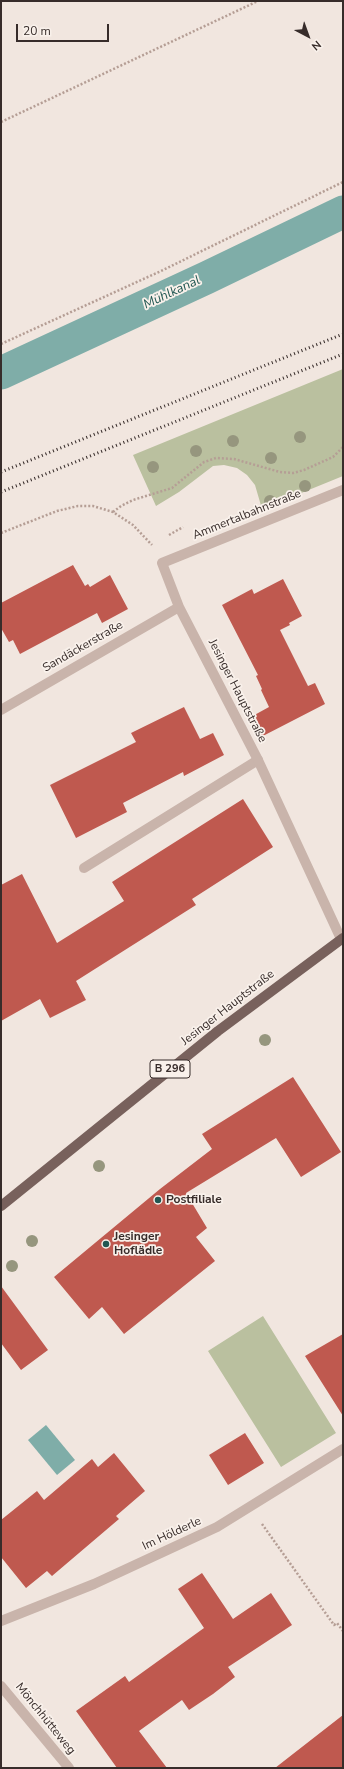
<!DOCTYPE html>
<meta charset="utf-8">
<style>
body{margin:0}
#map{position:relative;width:344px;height:1769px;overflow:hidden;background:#f1e6df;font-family:"Nunito Sans",sans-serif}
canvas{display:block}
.frame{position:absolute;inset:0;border:2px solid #372c2a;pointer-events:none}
.north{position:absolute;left:288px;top:16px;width:40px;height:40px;-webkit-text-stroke:3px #f9f1eb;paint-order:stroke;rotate:139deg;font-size:11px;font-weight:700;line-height:16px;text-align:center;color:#372c2a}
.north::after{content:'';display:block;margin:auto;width:14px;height:18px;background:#372c2a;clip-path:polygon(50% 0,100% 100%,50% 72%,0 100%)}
.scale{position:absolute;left:16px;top:24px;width:93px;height:18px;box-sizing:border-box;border:2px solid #372c2a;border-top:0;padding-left:5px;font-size:12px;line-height:14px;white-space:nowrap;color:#372c2a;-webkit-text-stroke:3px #f9f1eb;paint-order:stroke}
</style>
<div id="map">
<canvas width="344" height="1769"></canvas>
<div class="frame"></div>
<div class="north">N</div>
<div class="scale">20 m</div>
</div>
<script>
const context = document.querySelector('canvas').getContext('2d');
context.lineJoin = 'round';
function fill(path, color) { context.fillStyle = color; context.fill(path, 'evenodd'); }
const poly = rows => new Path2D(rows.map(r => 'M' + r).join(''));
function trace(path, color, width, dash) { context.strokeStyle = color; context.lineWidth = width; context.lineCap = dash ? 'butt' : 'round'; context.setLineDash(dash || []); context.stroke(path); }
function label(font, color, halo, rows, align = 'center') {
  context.font = font + ' "Nunito Sans",sans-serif'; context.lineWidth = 3.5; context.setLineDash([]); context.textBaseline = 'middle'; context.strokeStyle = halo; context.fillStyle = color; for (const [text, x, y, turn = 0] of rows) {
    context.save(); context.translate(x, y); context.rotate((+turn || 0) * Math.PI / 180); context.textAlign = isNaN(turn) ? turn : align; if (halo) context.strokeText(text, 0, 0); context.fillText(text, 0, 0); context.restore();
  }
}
const green = poly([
 [343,369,343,476,262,509,255,485,247,475,237,468,224,465,213,466,179,492,156,506,133,455],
 [263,1316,336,1433,281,1467,208,1351]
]);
const water = poly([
 [46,1425,75,1460,57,1475,28,1440]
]);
const canal = poly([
 [1,373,206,278,343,212]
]);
const building = poly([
 [73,565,85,586,88,584,90,587,110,575,128,609,102,623,97,613,20,654,13,640,9,642,1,628,1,603],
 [283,579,302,616,289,623,290,625,280,630,308,686,315,683,325,704,259,738,249,718,269,707,261,690,262,689,256,676,258,675,222,605,252,589,254,594],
 [184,707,200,739,213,733,224,755,184,776,183,772,123,803,127,812,76,838,50,785,136,742,131,733],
 [243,799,273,847,192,899,196,905,76,981,86,1000,50,1018,40,999,1,1021,1,885,22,874,57,943,124,901,112,882],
 [293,1077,341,1152,301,1177,276,1138,186,1193,207,1228,196,1237,215,1261,124,1334,102,1307,89,1319,54,1277,160,1189,212,1149,202,1134],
 [1,1286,48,1350,21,1370,1,1343],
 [343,1334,343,1416,305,1356],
 [245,1433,264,1463,228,1485,209,1455],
 [114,1453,145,1491,116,1516,119,1519,52,1576,47,1571,26,1588,1,1557,1,1520,37,1491,44,1500,92,1459,98,1467],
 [202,1573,233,1619,271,1593,292,1625,228,1667,235,1677,213,1694,189,1710,182,1700,139,1731,167,1768,117,1768,76,1711,125,1676,129,1682,204,1628,178,1589],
 [343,1715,343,1768,275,1768]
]);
const path = poly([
 [1,122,258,1],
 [1,344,161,271,343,182],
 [113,512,121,506,133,500,172,488,204,462,216,458,234,459,280,472,293,473,304,470,333,457,343,447],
 [1,533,57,511,78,506,93,506,113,512,133,525,152,545],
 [169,535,183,527],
 [262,1524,334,1625,337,1623,343,1631]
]);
const service = poly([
 [84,868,258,760]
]);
const minor = poly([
 [1,710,179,607],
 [341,939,258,760,179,607,162,563,343,490],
 [1,1621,94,1584,217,1527,343,1449],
 [1,1686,69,1768]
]);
const primary = poly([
 [1,1206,218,1031,343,938]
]);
const rail = poly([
 [1,472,343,334],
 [1,492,343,354]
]);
const trees = [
 [300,437],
 [233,441],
 [196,451],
 [271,458],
 [153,467],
 [305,486],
 [270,501],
 [265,1040],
 [99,1166],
 [32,1241],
 [12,1266]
];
const markers = [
 [158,1200,4,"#215752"],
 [106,1244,4,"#215752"]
];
const shields = [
 [170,1069,40]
];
const shieldNames = [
 ["B 296",170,1069]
];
const streetNames = [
 ["Ammertalbahnstraße",247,515,-22],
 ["Sandäckerstraße",83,647,-30],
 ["Jesinger Hauptstraße",237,691,63],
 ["Jesinger Hauptstraße",228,1008,-38],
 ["Im Hölderle",172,1534,-25],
 ["Mönchhütteweg",45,1719,51]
];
const poiNames = [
 ["Postfiliale",166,1200],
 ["Jesinger",114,1237],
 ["Hoflädle",114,1251]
];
const waterNames = [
 ["Mühlkanal",172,293,-25]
];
fill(green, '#bac09f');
fill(water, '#7fada8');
trace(canal, '#7fada8', 33);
fill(building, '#bf594f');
trace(path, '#b59e95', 2.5, [2, 2]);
trace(service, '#c9b4ab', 10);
trace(minor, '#c9b4ab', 10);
trace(primary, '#78615c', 10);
trace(rail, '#372c2a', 3, [1, 3]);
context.fillStyle = '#96967e';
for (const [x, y] of trees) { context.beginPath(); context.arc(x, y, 6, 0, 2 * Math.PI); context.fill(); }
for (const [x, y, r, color] of markers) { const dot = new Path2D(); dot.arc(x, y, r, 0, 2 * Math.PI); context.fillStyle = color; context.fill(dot); trace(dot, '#f9f1eb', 1.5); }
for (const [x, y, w] of shields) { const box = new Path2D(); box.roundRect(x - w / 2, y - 9, w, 18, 3); context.fillStyle = '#f9f1eb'; context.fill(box); trace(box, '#372c2a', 1); }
label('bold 11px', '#372c2a', null, shieldNames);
label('12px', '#372c2a', '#f9f1eb', streetNames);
label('bold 12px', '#372c2a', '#f9f1eb', poiNames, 'left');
label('italic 13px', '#215752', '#f9f1eb', waterNames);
</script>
